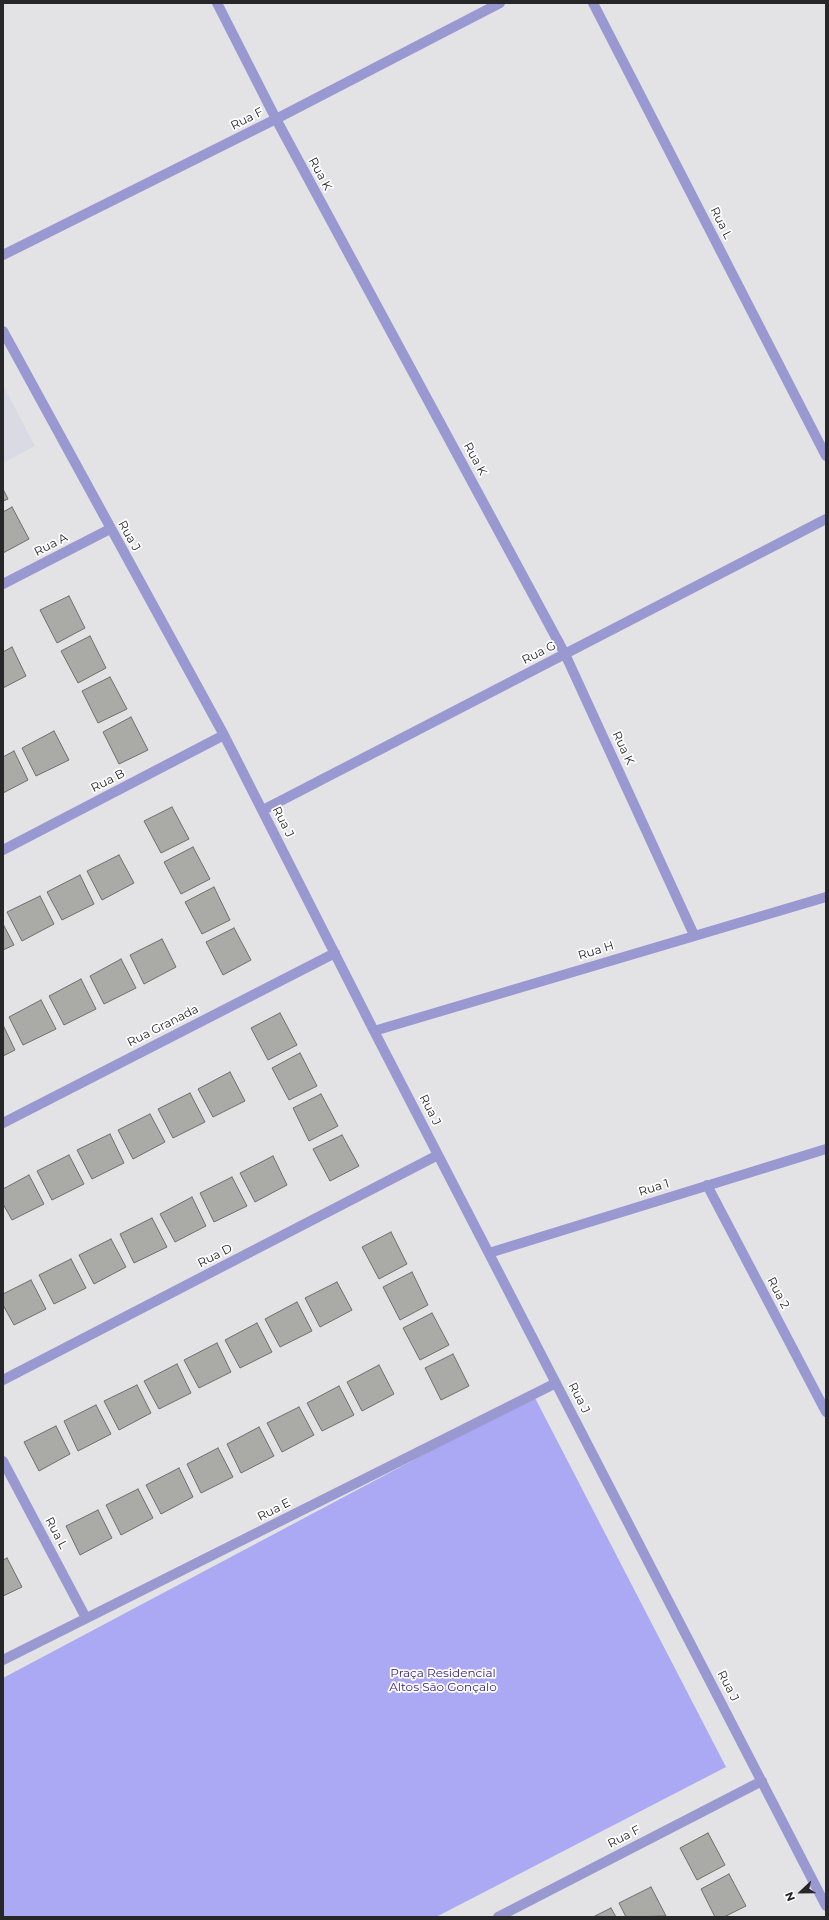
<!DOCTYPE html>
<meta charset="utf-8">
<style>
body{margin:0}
#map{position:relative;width:829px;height:1920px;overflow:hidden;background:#e3e3e6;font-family:Montserrat,sans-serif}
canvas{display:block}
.frame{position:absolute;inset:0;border:4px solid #272729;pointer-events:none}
.north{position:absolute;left:781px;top:1872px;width:40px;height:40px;-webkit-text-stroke:3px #fff;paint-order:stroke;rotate:248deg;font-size:11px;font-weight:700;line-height:16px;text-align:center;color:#272729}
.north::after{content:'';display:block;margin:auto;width:14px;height:18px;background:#272729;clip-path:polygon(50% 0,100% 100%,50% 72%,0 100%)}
</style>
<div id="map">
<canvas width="829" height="1920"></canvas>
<div class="frame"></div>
<div class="north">N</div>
</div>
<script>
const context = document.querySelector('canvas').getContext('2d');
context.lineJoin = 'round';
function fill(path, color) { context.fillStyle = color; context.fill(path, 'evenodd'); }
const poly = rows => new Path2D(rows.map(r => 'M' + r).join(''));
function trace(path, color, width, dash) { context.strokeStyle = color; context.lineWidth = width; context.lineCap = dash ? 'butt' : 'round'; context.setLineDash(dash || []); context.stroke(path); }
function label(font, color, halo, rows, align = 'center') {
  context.font = font + ' Montserrat,sans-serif'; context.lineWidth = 3.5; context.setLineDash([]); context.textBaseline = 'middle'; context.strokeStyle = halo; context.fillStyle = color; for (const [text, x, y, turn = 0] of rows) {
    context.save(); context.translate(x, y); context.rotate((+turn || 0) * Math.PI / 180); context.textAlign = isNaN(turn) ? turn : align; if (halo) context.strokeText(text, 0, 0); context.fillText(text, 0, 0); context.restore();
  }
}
const built = poly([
 [3,385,35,446,3,463]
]);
const green = poly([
 [534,1396,726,1767,436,1917,3,1917,3,1678]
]);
const building = poly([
 [3,489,8,499,3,501,3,489],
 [12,507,29,539,3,553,3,512,12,507],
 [69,596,85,628,57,643,40,610,69,596],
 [90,636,106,668,78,683,61,651,90,636],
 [12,647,26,676,3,688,3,652,12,647],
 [110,677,127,709,98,723,82,691,110,677],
 [131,717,148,750,119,764,103,732,131,717],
 [54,731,69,760,36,776,22,748,54,731],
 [14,751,28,780,3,793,3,757,14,751],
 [172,807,189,839,161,853,144,821,172,807],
 [193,847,210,879,181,894,164,862,193,847],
 [119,855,134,883,102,900,87,871,119,855],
 [80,875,94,904,62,920,47,892,80,875],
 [214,887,230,920,202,934,185,902,214,887],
 [40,896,54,924,22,941,7,912,40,896],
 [3,924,14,945,3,950,3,924],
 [234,928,251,960,223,975,206,942,234,928],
 [162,939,176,967,144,984,130,955,162,939],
 [121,959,136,988,104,1004,90,976,121,959],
 [81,979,96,1009,64,1025,49,996,81,979],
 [41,1000,56,1029,23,1045,9,1017,41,1000],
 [280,1013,297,1045,268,1060,251,1028,280,1013],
 [3,1025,15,1050,3,1056,3,1025],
 [300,1053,317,1086,289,1100,272,1068,300,1053],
 [230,1072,245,1101,213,1117,198,1089,230,1072],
 [190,1093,205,1122,173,1138,158,1109,190,1093],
 [321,1094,338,1126,309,1141,293,1108,321,1094],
 [150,1114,165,1142,133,1159,118,1130,150,1114],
 [110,1134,124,1163,92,1179,77,1150,110,1134],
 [342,1135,359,1166,330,1181,313,1149,342,1135],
 [69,1155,84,1184,52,1200,37,1171,69,1155],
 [273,1156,287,1185,255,1202,240,1173,273,1156],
 [29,1175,44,1204,12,1220,3,1204,3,1189,29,1175],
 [232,1177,247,1206,214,1222,200,1193,232,1177],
 [192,1197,206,1226,175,1242,160,1214,192,1197],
 [152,1218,167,1247,134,1263,120,1234,152,1218],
 [391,1232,407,1264,379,1279,362,1247,391,1232],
 [111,1239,126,1267,94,1284,79,1255,111,1239],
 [71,1259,86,1288,54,1304,39,1275,71,1259],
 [412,1272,428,1305,400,1320,383,1287,412,1272],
 [31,1280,46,1309,14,1325,3,1305,3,1294,31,1280],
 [337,1282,352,1310,320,1327,305,1298,337,1282],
 [297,1302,312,1331,280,1347,265,1319,297,1302],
 [432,1313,449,1345,420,1360,403,1328,432,1313],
 [257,1323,272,1352,240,1368,225,1340,257,1323],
 [217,1343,231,1372,199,1388,184,1360,217,1343],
 [453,1354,469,1386,441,1400,425,1368,453,1354],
 [177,1364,191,1393,159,1409,144,1381,177,1364],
 [379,1365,394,1394,362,1411,347,1382,379,1365],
 [137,1385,151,1413,119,1430,104,1401,137,1385],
 [339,1386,354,1415,322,1431,307,1403,339,1386],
 [96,1405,111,1434,78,1451,64,1421,96,1405],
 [299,1407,314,1435,282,1452,267,1423,299,1407],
 [56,1426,70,1454,39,1471,24,1442,56,1426],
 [259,1427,274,1456,241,1473,227,1444,259,1427],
 [218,1448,233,1477,201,1493,187,1464,218,1448],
 [179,1468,193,1497,161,1514,146,1485,179,1468],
 [138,1489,153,1518,121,1535,106,1505,138,1489],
 [98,1510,112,1538,80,1555,66,1526,98,1510],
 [7,1558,22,1587,3,1596,3,1560,7,1558],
 [708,1833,725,1865,697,1880,680,1848,708,1833],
 [729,1874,746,1906,724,1917,715,1917,701,1889,729,1874],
 [651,1887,666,1916,626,1917,619,1903,651,1887],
 [611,1908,616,1917,593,1917,611,1908]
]);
const minor = poly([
 [217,3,276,119,565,654,694,935],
 [593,3,826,456],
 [3,255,276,119,500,3],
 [3,331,224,735,374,1031,826,1906],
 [3,584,110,529],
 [263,810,826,519],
 [3,850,224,735],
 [374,1031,826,897],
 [3,1123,335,953],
 [707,1185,826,1412],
 [489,1253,826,1149],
 [3,1380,438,1155],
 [3,1461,86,1618],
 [3,1660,556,1383],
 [498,1917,762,1781]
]);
const streetNames = [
 ["Rua F",247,119,-27],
 ["Rua K",320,174,62],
 ["Rua L",721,223,63],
 ["Rua K",475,459,62],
 ["Rua J",129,536,61],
 ["Rua A",51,545,-27],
 ["Rua G",539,653,-27],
 ["Rua K",623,748,65],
 ["Rua B",108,781,-27],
 ["Rua J",283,822,63],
 ["Rua H",596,951,-17],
 ["Rua Granada",163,1026,-27],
 ["Rua J",430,1110,63],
 ["Rua 1",654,1188,-17],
 ["Rua D",215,1256,-27],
 ["Rua 2",778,1293,62],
 ["Rua J",579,1398,63],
 ["Rua E",274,1510,-27],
 ["Rua L",56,1533,62],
 ["Rua J",728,1686,63],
 ["Rua F",624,1837,-27]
];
const parkNames = [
 ["Praça Residencial",443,1673],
 ["Altos São Gonçalo",443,1687]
];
fill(built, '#dadae5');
fill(green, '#aba9f3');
fill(building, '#aaaaa7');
trace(building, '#6e6e6b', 1);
trace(minor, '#9998d1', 10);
label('12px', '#272729', '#fff', streetNames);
label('12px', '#372285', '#fff', parkNames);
</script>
